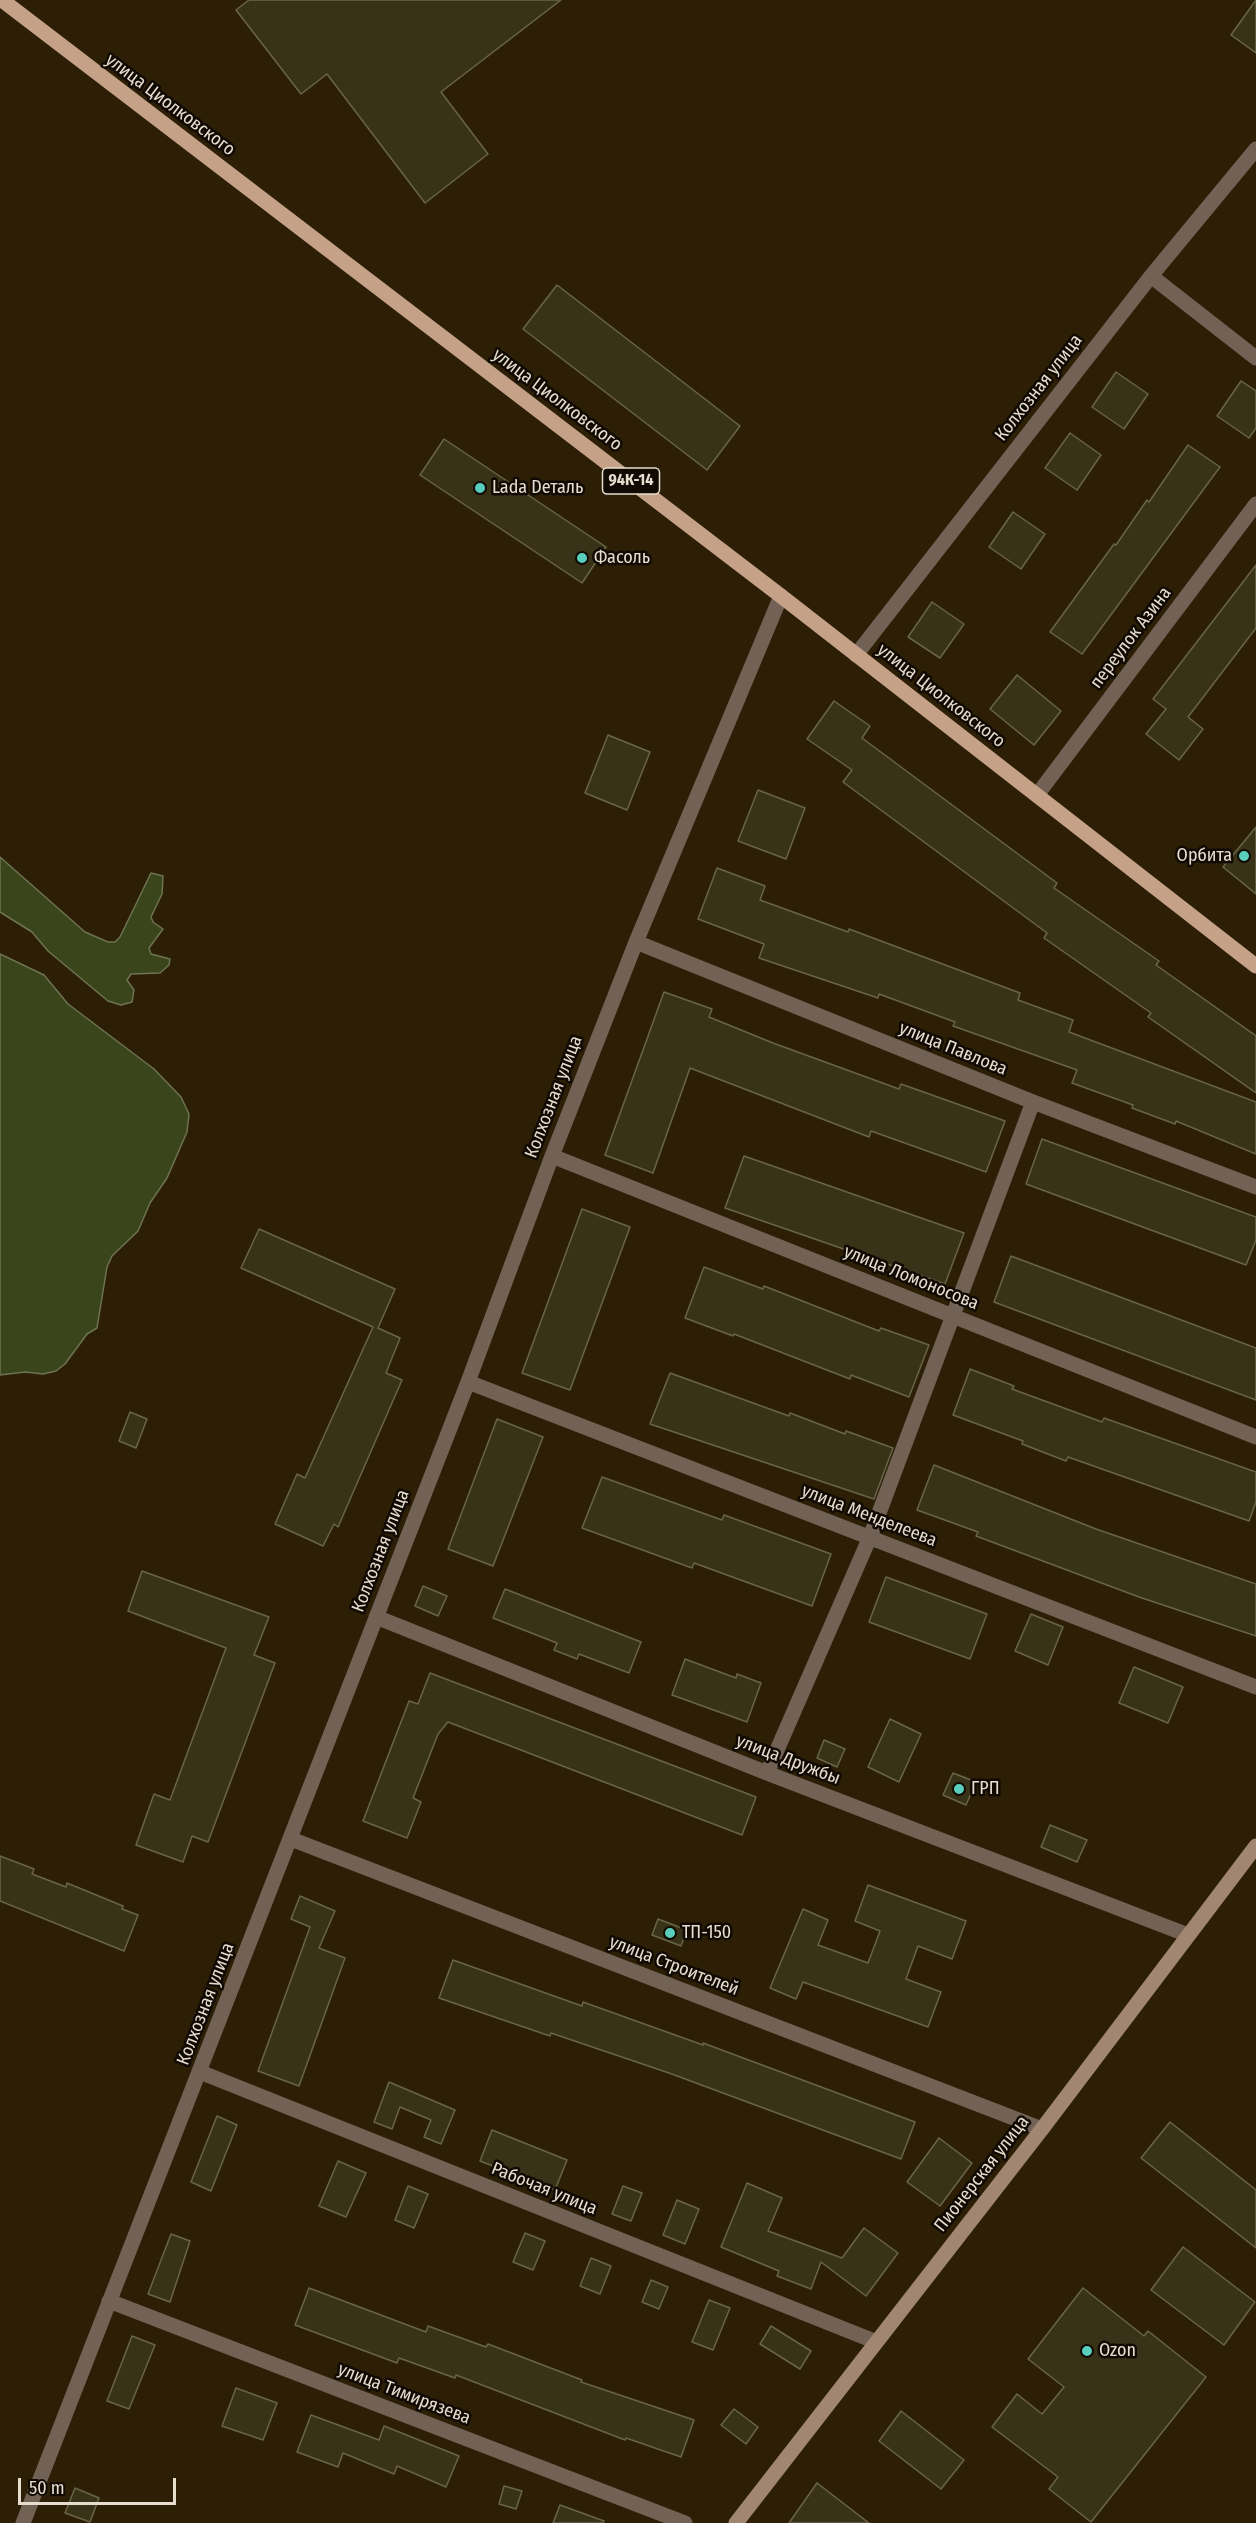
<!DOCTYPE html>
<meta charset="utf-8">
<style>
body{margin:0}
#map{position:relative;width:1256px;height:2523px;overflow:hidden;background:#2c1f06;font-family:"Fira Sans Condensed",sans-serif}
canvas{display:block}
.scale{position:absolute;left:18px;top:2478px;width:158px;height:27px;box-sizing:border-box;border:3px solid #e6ddcf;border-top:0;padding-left:8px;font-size:18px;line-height:21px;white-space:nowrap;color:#e6ddcf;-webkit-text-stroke:4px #100a03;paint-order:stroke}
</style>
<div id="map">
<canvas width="1256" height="2523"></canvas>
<div class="scale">50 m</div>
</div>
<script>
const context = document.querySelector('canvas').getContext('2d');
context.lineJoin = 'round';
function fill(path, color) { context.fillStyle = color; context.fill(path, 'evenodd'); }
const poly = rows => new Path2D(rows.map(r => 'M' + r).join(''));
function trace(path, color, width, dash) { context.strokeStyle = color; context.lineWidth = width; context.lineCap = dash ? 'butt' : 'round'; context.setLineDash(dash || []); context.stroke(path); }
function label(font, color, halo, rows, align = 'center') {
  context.font = font + ' "Fira Sans Condensed",sans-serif'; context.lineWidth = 5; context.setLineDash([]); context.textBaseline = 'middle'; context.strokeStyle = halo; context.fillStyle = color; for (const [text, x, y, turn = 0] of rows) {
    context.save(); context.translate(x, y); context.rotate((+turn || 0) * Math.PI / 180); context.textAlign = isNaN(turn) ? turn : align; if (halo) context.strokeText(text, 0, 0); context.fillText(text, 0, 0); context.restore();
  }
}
const water = poly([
 [0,857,85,932,108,942,115,942,120,937,151,873,163,876,162,894,151,917,153,922,163,929,149,948,151,954,170,959,169,965,160,973,131,974,127,980,134,990,132,1002,121,1005,108,1001,48,951,32,932,0,912,0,857],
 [0,954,44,975,68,1004,154,1069,181,1097,189,1114,187,1132,167,1178,150,1203,138,1231,112,1256,107,1267,97,1328,87,1334,65,1364,56,1371,43,1374,25,1372,0,1375,0,954]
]);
const building = poly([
 [249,0,561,0,441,92,488,154,425,203,327,74,301,94,236,10,249,0],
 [1256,0,1256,53,1231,35,1256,0],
 [557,285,740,426,707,470,523,329,557,285],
 [1116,372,1148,394,1124,429,1092,407,1116,372],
 [1241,381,1256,391,1256,428,1249,438,1217,416,1241,381],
 [1070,433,1101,455,1077,490,1045,468,1070,433],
 [444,439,606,547,582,583,420,475,444,439],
 [1188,445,1220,467,1082,654,1050,632,1114,544,1116,545,1147,500,1149,502,1188,445],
 [1013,512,1045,534,1021,569,989,547,1013,512],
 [1256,565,1256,628,1188,717,1203,729,1179,760,1146,734,1166,709,1153,699,1256,565],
 [932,602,964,624,940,658,908,637,932,602],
 [1017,675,1061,711,1034,745,990,709,1017,675],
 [834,701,870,726,862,738,1057,883,1054,888,1159,961,1156,965,1256,1036,1256,1093,1148,1017,1151,1013,1044,938,1047,933,843,782,852,770,807,739,834,701],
 [608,735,650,752,627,810,585,793,608,735],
 [758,790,805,808,786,859,738,841,758,790],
 [1256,827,1256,894,1223,867,1256,827],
 [717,868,765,886,760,900,848,932,849,929,1020,993,1018,1000,1073,1020,1069,1032,1256,1102,1256,1154,1176,1121,1175,1124,1132,1108,1133,1105,1072,1083,1077,1070,953,1026,955,1022,879,994,878,998,759,958,764,944,698,919,717,868],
 [664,992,712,1009,709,1017,773,1043,899,1089,901,1084,1005,1121,986,1172,871,1131,869,1137,690,1068,653,1173,605,1155,664,992],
 [1042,1139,1256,1217,1256,1240,1246,1265,1026,1184,1042,1139],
 [744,1156,964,1233,945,1284,725,1208,744,1156],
 [582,1209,630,1227,570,1390,522,1373,582,1209],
 [259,1229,395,1289,378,1328,400,1338,386,1373,402,1380,338,1527,334,1524,323,1546,275,1524,297,1474,305,1478,373,1327,241,1268,259,1229],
 [1011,1256,1256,1348,1256,1400,994,1302,1011,1256],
 [704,1267,763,1289,764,1286,879,1331,881,1328,929,1345,909,1397,851,1375,850,1379,734,1334,733,1336,685,1318,704,1267],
 [970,1369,1014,1386,1012,1389,1102,1422,1104,1418,1256,1472,1256,1502,1249,1521,1068,1457,1066,1461,1022,1444,1023,1441,953,1415,970,1369],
 [670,1373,789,1416,790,1413,845,1434,846,1431,893,1448,874,1499,650,1424,670,1373],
 [130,1412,147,1419,136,1448,119,1441,130,1412],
 [497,1419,543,1437,493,1566,448,1549,497,1419],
 [934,1465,1096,1529,1256,1584,1256,1636,1139,1597,976,1536,978,1532,917,1510,934,1465],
 [602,1477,722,1520,724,1515,831,1554,812,1606,694,1563,692,1568,582,1528,602,1477],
 [142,1571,269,1617,254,1655,275,1663,208,1842,192,1836,183,1862,136,1845,154,1794,170,1800,226,1648,128,1611,142,1571],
 [886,1577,987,1614,970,1659,869,1622,886,1577],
 [423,1586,447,1596,438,1616,415,1606,423,1586],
 [505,1589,641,1642,629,1673,579,1654,577,1659,554,1650,557,1643,493,1618,505,1589],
 [1031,1614,1063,1627,1048,1665,1015,1651,1031,1614],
 [685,1659,736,1678,737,1674,761,1683,747,1722,672,1695,685,1659],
 [1134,1667,1183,1687,1168,1723,1119,1703,1134,1667],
 [430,1673,756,1797,742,1835,448,1722,438,1734,413,1798,421,1802,407,1838,363,1821,409,1701,418,1704,430,1673],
 [890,1719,921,1734,899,1782,868,1767,890,1719],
 [824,1740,845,1749,837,1767,817,1758,824,1740],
 [953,1773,976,1782,966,1805,943,1795,953,1773],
 [1050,1825,1087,1840,1077,1862,1041,1847,1050,1825],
 [0,1856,34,1869,32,1874,66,1887,67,1883,123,1906,122,1909,138,1915,124,1951,0,1901,0,1856],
 [868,1885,966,1921,952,1959,918,1946,906,1979,941,1992,928,2027,803,1982,796,1999,770,1988,803,1909,828,1920,818,1945,868,1963,880,1931,855,1921,868,1885],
 [300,1896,335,1911,319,1948,345,1958,299,2086,258,2071,310,1927,291,1919,300,1896],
 [658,1919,687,1930,681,1946,652,1935,658,1919],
 [453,1960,582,2006,583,2002,703,2045,703,2043,915,2122,901,2159,669,2073,551,2033,550,2036,439,1998,453,1960],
 [389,2082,455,2110,441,2144,424,2137,431,2120,400,2107,392,2129,374,2122,389,2082],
 [217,2116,237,2125,211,2191,191,2182,217,2116],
 [1170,2122,1256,2190,1256,2248,1141,2158,1170,2122],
 [492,2130,567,2160,555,2190,480,2161,492,2130],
 [939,2138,972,2163,940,2206,907,2182,939,2138],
 [338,2161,366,2173,346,2217,319,2206,338,2161],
 [747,2183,782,2198,768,2231,842,2258,864,2228,898,2253,866,2296,821,2262,811,2289,777,2276,779,2271,721,2247,747,2183],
 [408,2186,428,2194,414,2228,395,2220,408,2186],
 [623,2186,642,2193,631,2221,612,2214,623,2186],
 [677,2200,699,2209,685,2244,663,2235,677,2200],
 [525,2233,545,2241,533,2270,513,2262,525,2233],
 [171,2234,190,2241,170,2302,148,2294,171,2234],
 [1183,2247,1255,2302,1224,2345,1151,2290,1183,2247],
 [591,2258,611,2266,600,2294,580,2286,591,2258],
 [651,2280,668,2287,659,2309,642,2302,651,2280],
 [309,2288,426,2332,428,2326,486,2347,488,2344,582,2380,581,2382,694,2420,681,2457,626,2438,625,2440,456,2375,455,2378,399,2358,397,2363,295,2325,309,2288],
 [1083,2288,1144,2336,1148,2331,1206,2377,1091,2522,1049,2489,1058,2477,992,2427,1017,2394,1042,2414,1064,2387,1028,2359,1083,2288],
 [709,2300,730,2308,713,2350,692,2342,709,2300],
 [771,2326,811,2351,800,2369,760,2344,771,2326],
 [132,2336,155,2345,129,2409,107,2401,132,2336],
 [236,2388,277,2403,263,2440,222,2426,236,2388],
 [734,2409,758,2427,746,2444,721,2425,734,2409],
 [901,2411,964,2460,941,2489,879,2441,901,2411],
 [311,2415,379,2440,384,2426,459,2456,446,2487,397,2466,394,2474,343,2453,338,2467,297,2452,311,2415],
 [817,2483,869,2523,789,2523,817,2483],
 [504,2486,522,2491,516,2509,499,2504,504,2486],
 [75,2488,99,2498,90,2522,65,2513,75,2488],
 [560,2505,604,2521,603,2523,553,2523,560,2505]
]);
const street = poly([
 [1151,276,1256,358],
 [856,655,1151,276,1256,149],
 [1037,795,1256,504],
 [636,942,1033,1102,1256,1187],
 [552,1156,1256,1437],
 [468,1382,1256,1687],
 [376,1617,767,1773,1188,1935],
 [767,1773,870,1537,1033,1102],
 [291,1839,1042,2129],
 [200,2072,874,2341],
 [109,2301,685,2523],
 [23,2523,468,1382,552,1156,636,942,781,596]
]);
const secondary = poly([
 [736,2523,1042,2129,1256,1846]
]);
const primary = poly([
 [2,0,781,596,1256,966]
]);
const markers = [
 [480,488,6,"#5acebd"],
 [582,558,6,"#5acebd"],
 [1244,856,6,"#5acebd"],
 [959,1789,6,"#5acebd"],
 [670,1933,6,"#5acebd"],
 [1087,2351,6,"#5acebd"]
];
const shields = [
 [631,481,57]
];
const shieldNames = [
 ["94К-14",631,481]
];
const streetNames = [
 ["улица Циолковского",170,105,37],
 ["Колхозная улица",1039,388,-52],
 ["улица Циолковского",557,400,37],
 ["переулок Азина",1131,638,-53],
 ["улица Циолковского",941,696,38],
 ["улица Павлова",953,1049,22],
 ["Колхозная улица",554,1097,-69],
 ["улица Ломоносова",911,1278,22],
 ["улица Менделеева",869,1516,21],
 ["Колхозная улица",381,1551,-69],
 ["улица Дружбы",788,1760,21],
 ["улица Строителей",674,1966,21],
 ["Колхозная улица",206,2004,-69],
 ["Пионерская улица",982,2174,-52],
 ["Рабочая улица",544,2189,22],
 ["улица Тимирязева",404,2394,21]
];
const poiNames = [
 ["Lada Dеталь",492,488],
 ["Фасоль",594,558],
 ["Орбита",1232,856,"right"],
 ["ГРП",971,1789],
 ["ТП-150",682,1933],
 ["Ozon",1099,2351]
];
fill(water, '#3b451b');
trace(water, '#6e7351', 1.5);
fill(building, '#383318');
trace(building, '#696548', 1.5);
trace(street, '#726255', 15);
trace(secondary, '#a18671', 15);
trace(primary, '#c5a287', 15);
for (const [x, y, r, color] of markers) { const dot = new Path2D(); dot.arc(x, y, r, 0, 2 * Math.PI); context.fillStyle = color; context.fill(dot); trace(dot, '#100a03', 2); }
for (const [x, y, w] of shields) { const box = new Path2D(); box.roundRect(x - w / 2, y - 13, w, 26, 4.5); context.fillStyle = '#100a03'; context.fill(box); trace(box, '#e6ddcf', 1.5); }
label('bold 16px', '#e6ddcf', null, shieldNames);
label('18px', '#e6ddcf', '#100a03', streetNames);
label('18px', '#e6ddcf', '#100a03', poiNames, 'left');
</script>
